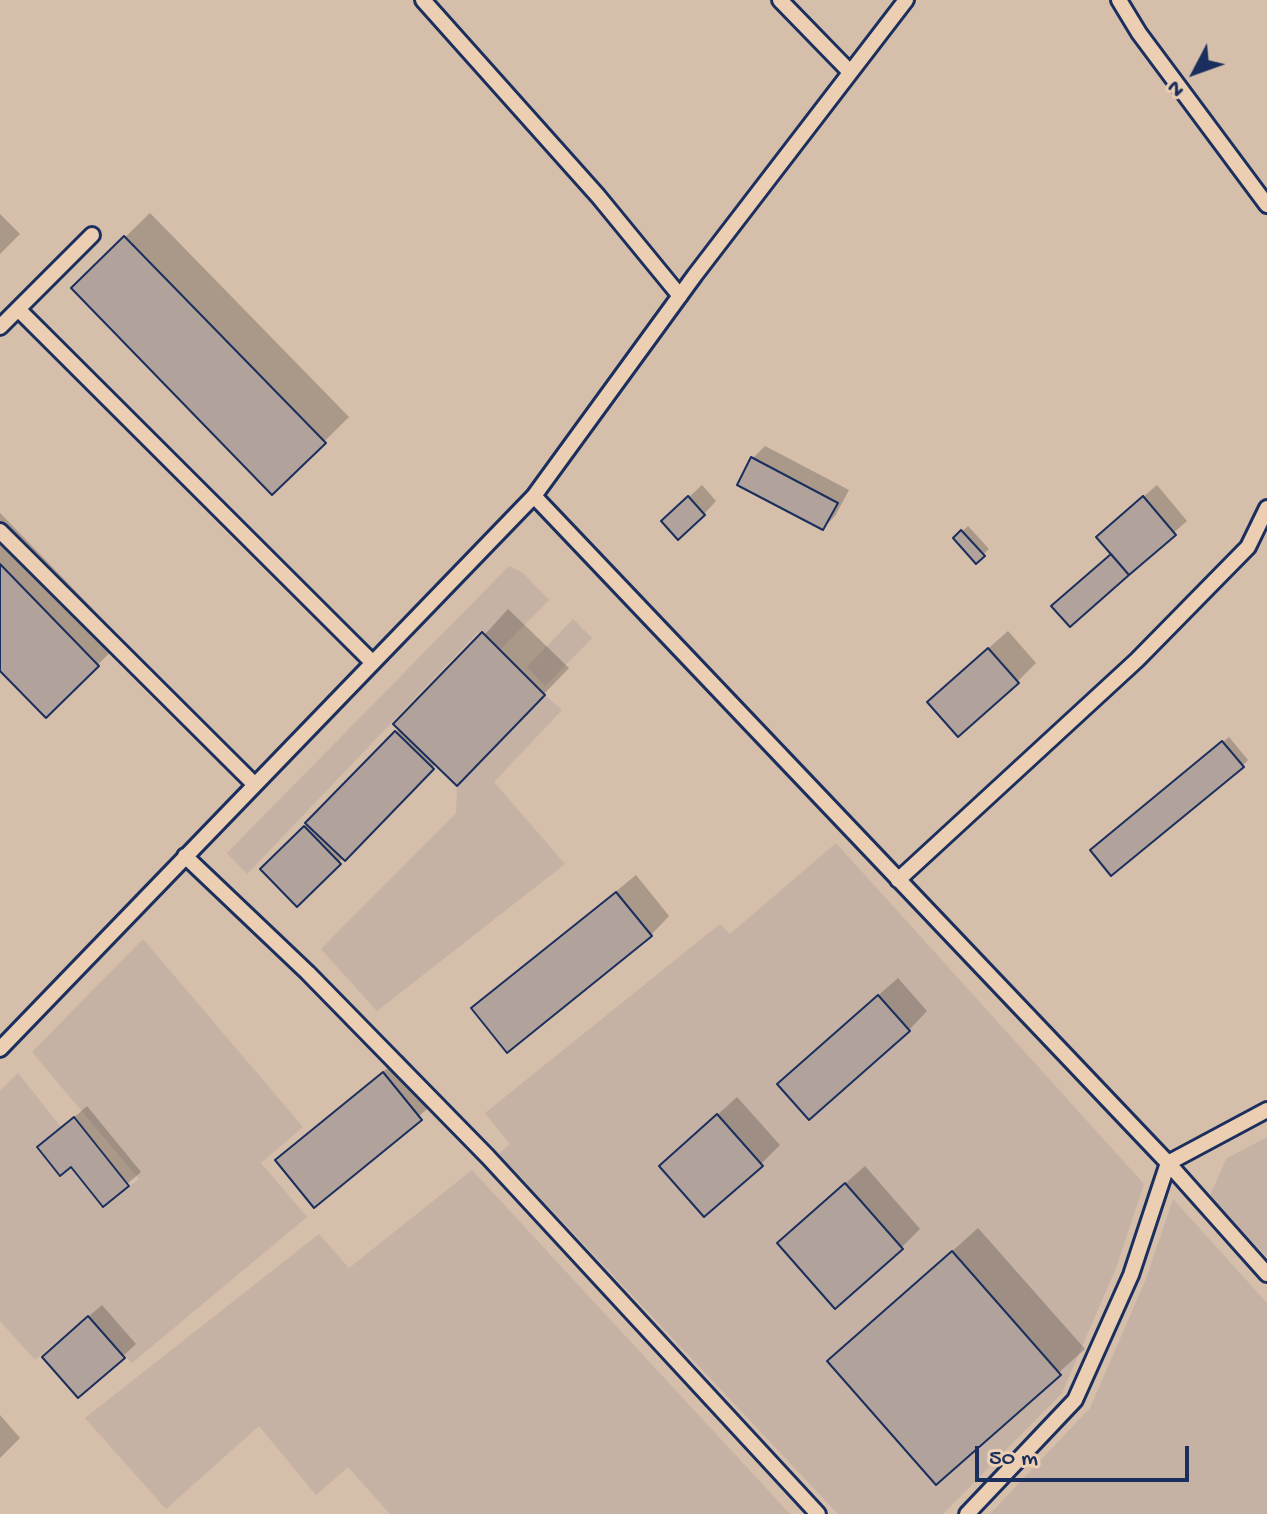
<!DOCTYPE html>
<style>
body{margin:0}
#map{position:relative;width:1267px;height:1514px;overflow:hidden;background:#e4c9b0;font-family:"Gochi Hand",sans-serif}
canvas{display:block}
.north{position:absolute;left:1155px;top:32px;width:80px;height:80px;-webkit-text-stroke:6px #eccfb3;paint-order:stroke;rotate:229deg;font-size:22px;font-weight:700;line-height:32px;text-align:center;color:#1b2f5e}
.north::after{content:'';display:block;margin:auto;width:28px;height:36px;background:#1b2f5e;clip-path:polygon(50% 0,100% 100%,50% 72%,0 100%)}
.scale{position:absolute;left:975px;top:1446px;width:214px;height:36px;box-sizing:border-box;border:4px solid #1b2f5e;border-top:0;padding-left:10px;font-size:24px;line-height:28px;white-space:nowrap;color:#1b2f5e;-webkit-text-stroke:6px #eccfb3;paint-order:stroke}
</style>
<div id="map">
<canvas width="1267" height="1514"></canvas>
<div class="north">N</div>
<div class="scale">50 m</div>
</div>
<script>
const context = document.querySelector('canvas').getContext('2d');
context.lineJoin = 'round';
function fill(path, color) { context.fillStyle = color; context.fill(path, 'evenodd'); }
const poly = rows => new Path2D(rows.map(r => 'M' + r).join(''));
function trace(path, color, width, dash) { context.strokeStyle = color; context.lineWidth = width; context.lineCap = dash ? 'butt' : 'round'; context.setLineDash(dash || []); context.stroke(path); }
const built = poly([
 [0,0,1267,0,1267,1514,0,1514]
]);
const green = poly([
 [509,566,522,572,549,600,500,650,478,632,247,874,227,853],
 [573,619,592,638,545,686,527,667],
 [545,695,562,710,494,782,565,864,377,1011,321,949,456,813,457,786],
 [836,843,1144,1184,1116,1268,1062,1393,943,1514,838,1514,499,1154,510,1144,485,1113,720,924,730,934],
 [143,939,303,1127,261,1163,307,1217,132,1363,88,1316,35,1360,0,1321,0,1091,18,1073,61,1127,37,1147,60,1176,71,1167,103,1207,139,1179,32,1052],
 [1267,1137,1267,1257,1210,1196,1226,1159],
 [472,1170,790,1514,390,1514,348,1467,316,1495,259,1426,166,1509,85,1418,319,1234,349,1268],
 [1173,1199,1267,1303,1267,1514,990,1514,1090,1408,1146,1279]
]);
const shadow = poly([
 [150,213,349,417,272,493,73,288],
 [0,214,20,234,0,254],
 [765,446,849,490,835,516,823,528,753,458],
 [702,485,716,501,704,514,676,509],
 [1157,485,1187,521,1070,624,1113,553,1111,525],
 [0,513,123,640,46,715,0,668],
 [968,526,989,549,976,561,955,538],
 [508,609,569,668,482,758,437,763,297,904,263,869,400,728],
 [1008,631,1036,663,1017,682,949,683],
 [1229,737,1248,760,1242,766,1098,844],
 [636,875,669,916,651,935,474,1008],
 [898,978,927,1011,909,1030,799,1065],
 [403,1055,439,1099,314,1205,277,1161],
 [737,1097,780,1145,761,1164,661,1166],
 [87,1106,141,1172,104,1204,50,1139],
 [865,1166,920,1229,901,1248,799,1224],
 [978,1228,1085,1349,937,1482,830,1361],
 [102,1305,136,1344,123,1356,57,1344],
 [0,1415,20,1438,0,1458]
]);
const building = poly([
 [124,236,326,443,272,495,71,288,124,236],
 [751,457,838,503,823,530,737,485,751,457],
 [688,496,705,515,678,540,661,521,688,496],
 [1143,496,1176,535,1129,575,1096,537,1143,496],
 [961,530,985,556,976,564,953,538,961,530],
 [1111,554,1129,575,1070,627,1051,606,1111,554],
 [0,564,99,666,46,718,0,671,0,564],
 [482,632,545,695,457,786,393,724,482,632],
 [988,648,1019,683,958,737,927,702,988,648],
 [395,731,434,769,345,861,305,823,395,731],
 [1222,741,1244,767,1111,876,1090,850,1222,741],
 [304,826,341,864,297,907,260,869,304,826],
 [616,892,652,936,507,1053,471,1008,616,892],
 [878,995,910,1031,809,1120,777,1084,878,995],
 [383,1072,422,1120,314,1208,275,1160,383,1072],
 [717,1114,763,1166,704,1217,659,1166,717,1114],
 [74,1117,129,1186,103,1207,71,1167,60,1176,37,1147,74,1117],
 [845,1183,903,1249,835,1309,777,1243,845,1183],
 [952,1251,1061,1375,936,1485,827,1361,952,1251],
 [88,1316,125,1358,78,1398,42,1357,88,1316]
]);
const service = poly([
 [423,0,598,196,680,296],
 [780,0,850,72],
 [1119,0,1139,33,1267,205],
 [18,309,372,662],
 [0,327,92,235],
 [534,496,1168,1163,1267,1274],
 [0,531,253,783],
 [185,856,308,973,488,1157,818,1514],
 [898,880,1137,660,1248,547,1267,508],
 [0,1049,534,496,695,275,906,0],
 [967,1514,1075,1400,1131,1275,1168,1163,1267,1110]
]);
fill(built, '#d5beaa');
fill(green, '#c6b2a4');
fill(shadow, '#0003');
fill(building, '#b1a39b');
trace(building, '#1b2f5e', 2);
trace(service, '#1b2f5e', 20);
trace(service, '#eccfb3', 14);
</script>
